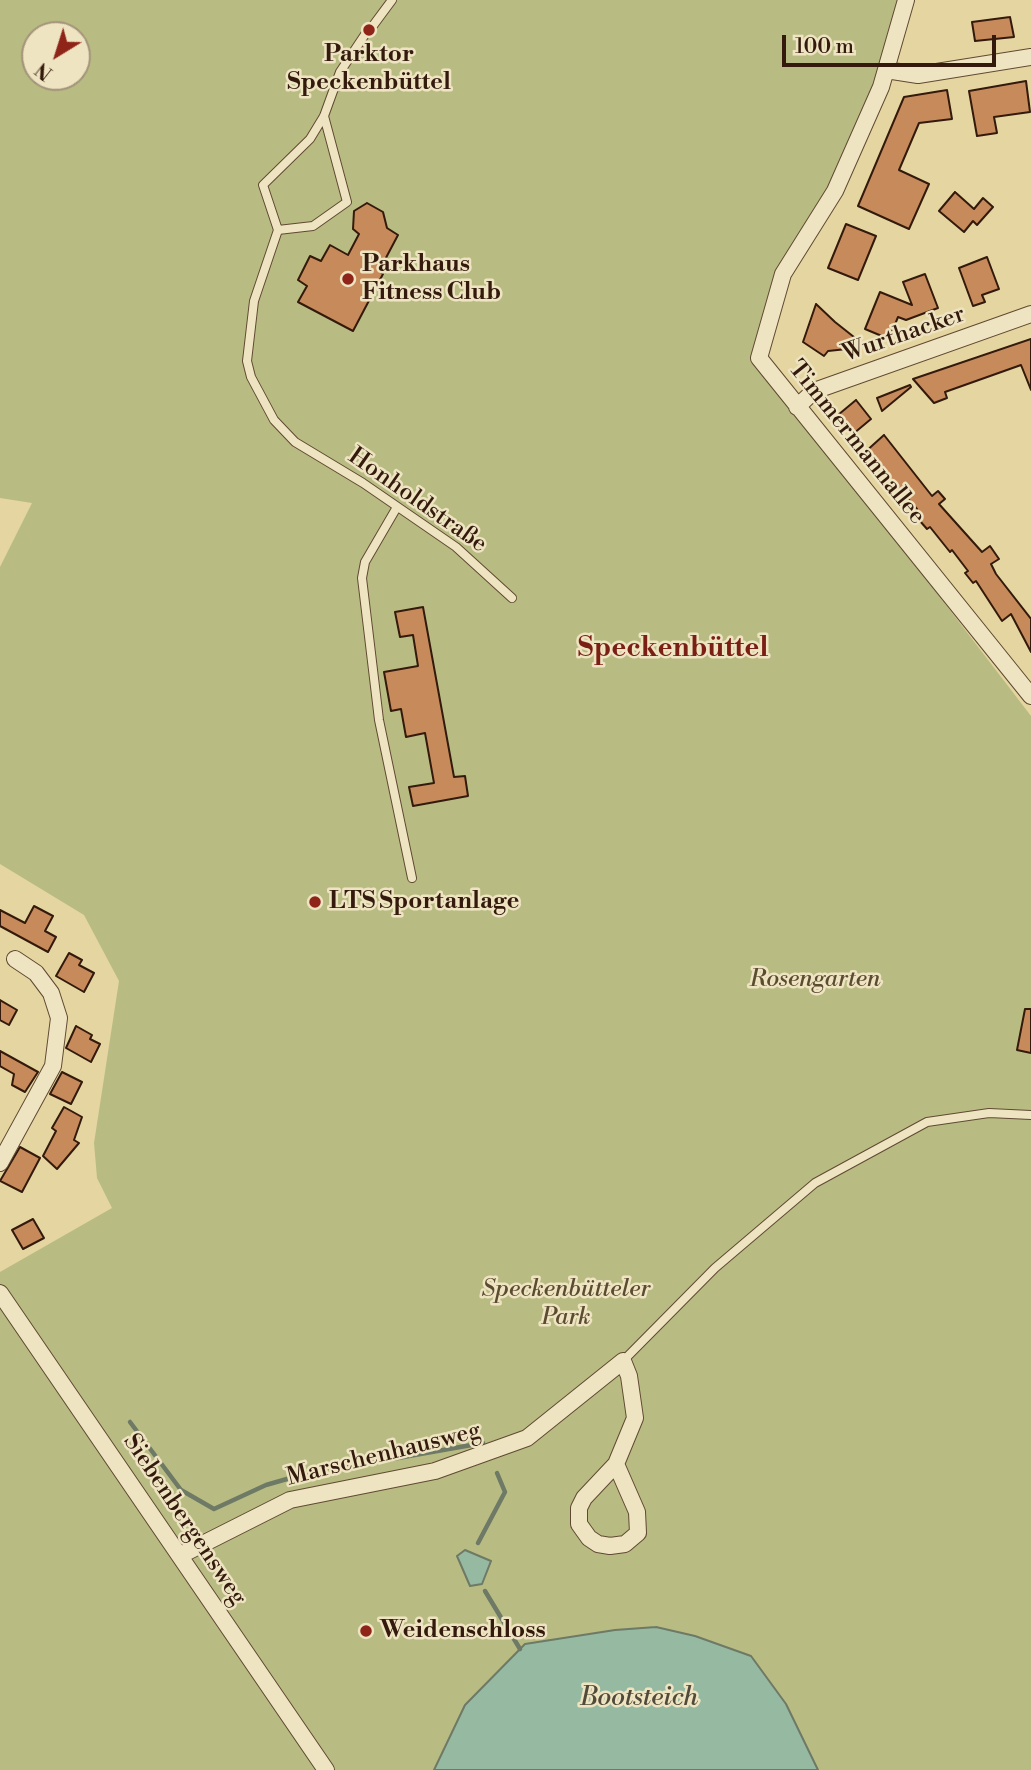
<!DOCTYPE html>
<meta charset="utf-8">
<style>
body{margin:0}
#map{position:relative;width:1031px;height:1770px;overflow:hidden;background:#e5d5a1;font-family:"Libre Bodoni",serif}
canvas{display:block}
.north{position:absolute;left:21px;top:21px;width:70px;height:70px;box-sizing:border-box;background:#eee4c2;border:2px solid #a3937a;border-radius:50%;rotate:218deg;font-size:19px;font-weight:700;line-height:28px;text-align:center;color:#331a0d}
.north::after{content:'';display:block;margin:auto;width:24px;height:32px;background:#8f2418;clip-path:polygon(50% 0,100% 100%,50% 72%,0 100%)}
.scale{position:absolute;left:782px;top:35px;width:214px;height:32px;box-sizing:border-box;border:4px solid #331a0d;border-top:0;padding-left:9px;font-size:21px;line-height:24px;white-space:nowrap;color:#331a0d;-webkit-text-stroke:5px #eee4c2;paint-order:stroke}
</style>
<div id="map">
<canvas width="1031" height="1770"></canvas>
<div class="north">N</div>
<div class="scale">100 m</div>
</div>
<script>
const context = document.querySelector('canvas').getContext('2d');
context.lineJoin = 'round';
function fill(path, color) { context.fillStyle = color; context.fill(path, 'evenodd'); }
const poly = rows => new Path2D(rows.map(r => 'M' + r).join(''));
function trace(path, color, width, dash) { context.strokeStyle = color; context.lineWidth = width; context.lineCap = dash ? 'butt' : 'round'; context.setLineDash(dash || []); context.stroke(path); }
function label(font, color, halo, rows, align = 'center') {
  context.font = font + ' "Libre Bodoni",serif'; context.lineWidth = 5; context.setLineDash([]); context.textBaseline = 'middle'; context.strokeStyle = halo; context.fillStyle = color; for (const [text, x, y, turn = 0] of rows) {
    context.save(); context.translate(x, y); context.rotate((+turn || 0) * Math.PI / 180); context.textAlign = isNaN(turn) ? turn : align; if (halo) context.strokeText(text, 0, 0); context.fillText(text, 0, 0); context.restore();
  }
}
const green = poly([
 [0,0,903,0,878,87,833,190,781,273,757,358,1031,716,1031,1770,0,1770,0,1272,112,1208,97,1178,94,1143,119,981,84,915,0,864,0,567,32,503,0,498],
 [35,35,77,35,77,77,35,77]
]);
const water = poly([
 [465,1550,491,1561,482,1584,470,1586,457,1556,465,1550],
 [656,1627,695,1636,751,1656,786,1704,818,1770,434,1770,465,1705,525,1644,615,1630,656,1627]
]);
const stream = poly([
 [130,1422,181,1490,214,1509,266,1485,332,1466],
 [345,1464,392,1459,483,1443],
 [478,1543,505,1492,497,1473],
 [485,1591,520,1649]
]);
const building = poly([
 [1010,17,1014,37,975,41,972,22,1010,17],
 [1026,81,1030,112,994,117,997,133,977,136,969,91,1026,81],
 [947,90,952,119,919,123,899,170,929,184,909,229,858,206,904,97,947,90],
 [955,192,974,209,983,198,993,207,977,225,973,221,964,232,939,211,955,192],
 [367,203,383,212,387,228,398,235,379,271,383,274,353,331,298,302,307,286,298,280,310,256,321,261,330,245,348,255,359,234,353,229,354,211,367,203],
 [846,224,876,236,858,280,828,268,846,224],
 [987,257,999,289,982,295,985,302,973,306,959,268,987,257],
 [925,274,938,308,906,320,898,317,889,339,865,329,880,292,912,305,903,282,925,274],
 [816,304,835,322,859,341,847,349,828,351,824,356,803,342,816,304],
 [1031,339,1031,390,1021,365,945,392,947,398,934,403,913,379,1031,339],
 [910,385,911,387,882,411,877,398,910,385],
 [856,400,871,419,853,434,838,420,841,418,838,415,856,400],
 [884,435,932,496,938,491,945,499,939,504,982,552,990,546,999,559,991,564,996,574,1031,619,1031,652,1011,614,1002,621,976,581,973,583,965,573,968,571,952,550,950,552,930,527,927,529,912,512,917,509,902,492,899,495,864,453,884,435],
 [423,607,454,777,465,776,468,796,413,806,409,787,434,783,425,733,406,737,401,709,391,711,384,672,418,666,413,635,400,637,395,612,423,607],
 [34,906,53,916,45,931,56,937,48,952,0,926,0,910,25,923,34,906],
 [69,953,82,960,79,965,94,973,84,992,56,976,69,953],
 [0,1000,17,1010,9,1025,0,1020,0,1000],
 [1025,1009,1031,1009,1031,1053,1017,1050,1025,1009],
 [76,1026,92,1035,90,1039,100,1044,91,1062,66,1048,76,1026],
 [0,1051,38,1072,25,1092,12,1085,14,1074,0,1066,0,1051],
 [62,1072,82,1082,71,1104,50,1094,62,1072],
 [64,1107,82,1117,74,1140,79,1143,57,1169,43,1156,56,1131,52,1128,64,1107],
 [20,1147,40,1158,22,1192,0,1181,20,1147],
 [33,1219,44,1238,23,1249,12,1230,33,1219]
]);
const lane = poly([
 [372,27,392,0],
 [366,33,340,72,324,116,310,139,263,185,278,230,254,301,247,361,251,377,274,420,295,442,363,483,456,547,512,598],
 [278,230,313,226,347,202,324,116],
 [397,507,365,562,362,578,379,720,412,878],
 [623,1361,715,1268,815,1183,927,1122,989,1113,1031,1115]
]);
const street = poly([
 [906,0,881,87,835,191,783,274,759,358,1031,696],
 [886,70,918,75,1031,57],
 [797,407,814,391,1031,314],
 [0,1163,53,1066,59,1018,51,993,36,973,15,959],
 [0,1293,326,1770],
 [181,1555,290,1500,435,1471,527,1438,623,1361,629,1376,635,1418,616,1464,584,1498,579,1508,579,1524,589,1538,598,1544,610,1546,625,1544,638,1533,637,1512,616,1464]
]);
const markers = [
 [369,30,7,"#8f2418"],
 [348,279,7,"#8f2418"],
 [315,902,7,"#8f2418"],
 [366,1631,7,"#8f2418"]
];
const poiNames = [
 ["Parktor",369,55,"center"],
 ["Speckenbüttel",369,83,"center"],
 ["Parkhaus",362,265],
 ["Fitness Club",362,293],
 ["LTS Sportanlage",329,902],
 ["Weidenschloss",380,1631]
];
const streetNames = [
 ["Wurthacker",904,335,-19],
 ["Timmermannallee",856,443,51],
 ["Honholdstraße",417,501,35],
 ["Marschenhausweg",384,1455,-14],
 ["Siebenbergensweg",184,1520,56]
];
const parkNames = [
 ["Rosengarten",815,980],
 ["Speckenbütteler",566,1290],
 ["Park",566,1318]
];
const waterNames = [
 ["Bootsteich",639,1699]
];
const quarterNames = [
 ["Speckenbüttel",673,649]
];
fill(green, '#b8bc82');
fill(water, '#96b9a2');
trace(water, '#6e7966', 2);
trace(stream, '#6e7966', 4.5);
fill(building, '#c78b5b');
trace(building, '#331a0d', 2);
trace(lane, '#604932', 10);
trace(street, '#604932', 18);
trace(lane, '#eee4c2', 8);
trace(street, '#eee4c2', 16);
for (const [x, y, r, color] of markers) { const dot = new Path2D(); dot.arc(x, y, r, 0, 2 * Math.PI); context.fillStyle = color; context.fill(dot); trace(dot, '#eee4c2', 2.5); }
label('bold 24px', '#331a0d', '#eee4c2', poiNames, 'left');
label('24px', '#331a0d', '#eee4c2', streetNames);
label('italic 24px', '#5b4b30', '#eee4c2', parkNames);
label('italic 26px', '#514a3a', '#eee4c2', waterNames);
label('bold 28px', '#7a1f14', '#eee4c2', quarterNames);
</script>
